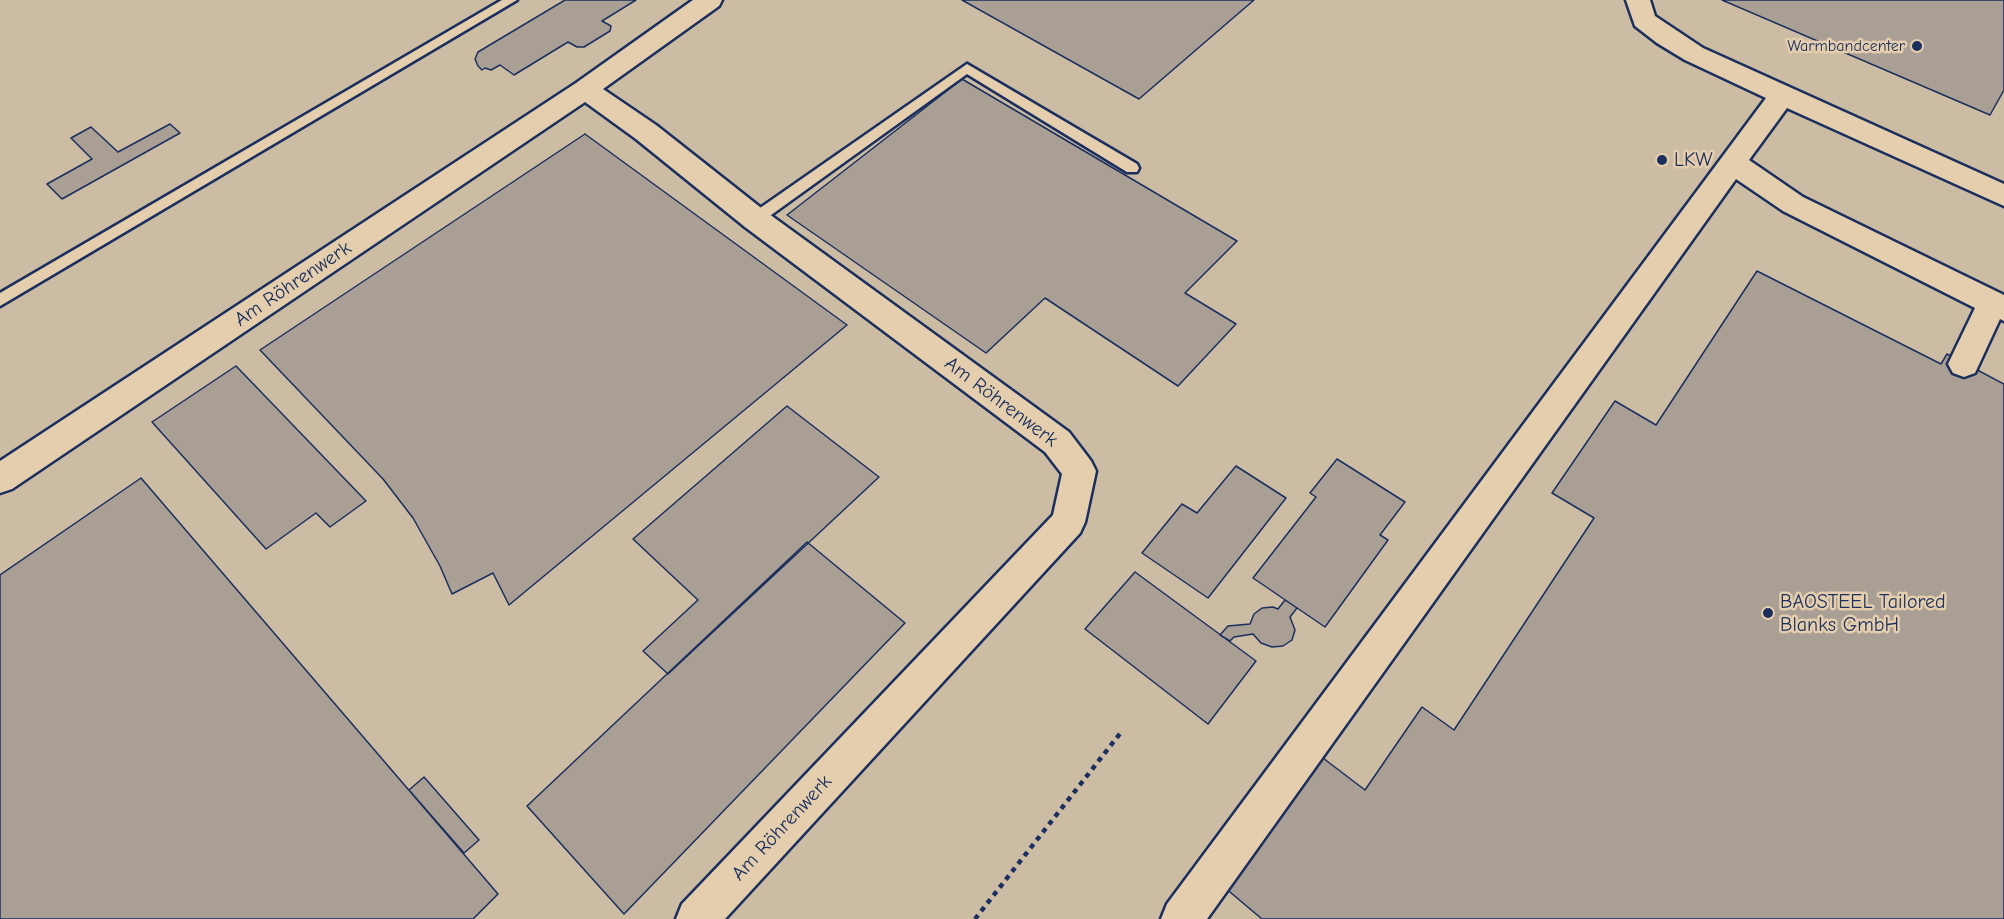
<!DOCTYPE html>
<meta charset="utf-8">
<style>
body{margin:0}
canvas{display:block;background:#dcc8aa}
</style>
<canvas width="2004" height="919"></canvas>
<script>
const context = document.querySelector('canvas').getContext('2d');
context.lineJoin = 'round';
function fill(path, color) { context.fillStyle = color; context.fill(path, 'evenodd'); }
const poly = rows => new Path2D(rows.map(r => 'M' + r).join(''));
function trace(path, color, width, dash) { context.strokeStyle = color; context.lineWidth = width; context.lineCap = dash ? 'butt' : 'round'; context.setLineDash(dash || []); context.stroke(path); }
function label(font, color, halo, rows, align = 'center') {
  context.font = font + ' "Comic Neue",sans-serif'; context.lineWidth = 5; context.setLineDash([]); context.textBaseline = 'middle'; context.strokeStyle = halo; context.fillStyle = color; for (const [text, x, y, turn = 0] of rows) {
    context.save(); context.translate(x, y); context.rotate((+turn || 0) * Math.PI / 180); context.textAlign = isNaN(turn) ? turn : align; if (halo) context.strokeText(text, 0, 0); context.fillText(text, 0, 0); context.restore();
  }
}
const built = poly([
 [0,0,2004,0,2004,919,0,919]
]);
const building = poly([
 [565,0,636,0,602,21,611,26,610,31,584,47,577,47,568,42,514,75,500,65,491,70,485,68,482,70,478,66,475,59,478,52,565,0],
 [962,0,1254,0,1139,99,962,0],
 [1722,0,2004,0,2004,90,1990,115,1722,0],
 [962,79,1237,241,1185,293,1236,324,1178,386,1045,298,986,353,787,215,962,79],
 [170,124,180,133,62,199,47,184,92,159,71,138,91,127,118,152,170,124],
 [585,134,847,325,509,605,493,573,452,594,440,566,413,518,383,479,260,350,585,134],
 [1757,271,1941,364,1947,354,2004,384,2004,919,1262,919,1224,887,1319,755,1365,790,1422,707,1454,730,1594,518,1552,493,1615,401,1656,425,1757,271],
 [236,366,366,501,330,527,316,513,266,549,152,422,236,366],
 [787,406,879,477,668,674,643,651,698,600,633,539,787,406],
 [1337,459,1405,502,1380,535,1388,540,1325,627,1253,578,1316,497,1310,493,1337,459],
 [1236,466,1286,498,1208,598,1142,553,1182,504,1197,513,1236,466],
 [141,478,498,894,473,919,0,919,0,575,141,478],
 [807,542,905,623,624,914,527,806,807,542],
 [1135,572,1256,661,1208,724,1085,629,1135,572],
 [1285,600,1297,608,1290,617,1295,630,1292,640,1283,646,1272,647,1261,643,1253,634,1234,637,1230,641,1220,635,1228,626,1250,624,1254,614,1262,608,1273,607,1278,609,1285,600],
 [424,777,479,840,464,853,409,790,424,777]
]);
const path = poly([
 [975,919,1122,731]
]);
const lane = poly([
 [502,0,517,0,0,306,0,293,502,0],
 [967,64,1137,164,1139,168,1137,172,1127,172,967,74,760,223,750,223,748,219,750,215,967,64]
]);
const street = poly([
 [693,0,722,0,719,6,603,89,656,125,765,211,1069,432,1091,461,1096,471,1085,522,1080,533,725,919,676,919,682,904,1053,515,1062,474,1045,452,745,227,636,139,585,102,12,489,0,493,0,461,576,83,693,0],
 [1626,0,1650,0,1655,16,1703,48,2004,184,2004,206,1787,108,1749,160,1803,197,2004,295,2004,321,2000,319,1975,373,1964,377,1953,373,1948,364,1975,308,1783,211,1736,179,1207,919,1161,919,1167,904,1766,98,1685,60,1657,43,1635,26,1626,0]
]);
const markers = [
 [1917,46,6,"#1b2f5e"],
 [1662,160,6,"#1b2f5e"],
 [1768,613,6,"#1b2f5e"]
];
const farPoinames = [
 ["Warmbandcenter",1905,46]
];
const poiNames = [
 ["LKW",1674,160],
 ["BAOSTEEL Tailored",1780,602],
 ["Blanks GmbH",1780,625]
];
const streetNames = [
 ["Am Röhrenwerk",293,284,-34],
 ["Am Röhrenwerk",1001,402,37],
 ["Am Röhrenwerk",782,828,-47]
];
fill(built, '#cdbca4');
fill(building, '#aa9f95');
trace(building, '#1b2f5e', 1.5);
trace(lane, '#1b2f5e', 5);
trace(street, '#1b2f5e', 5);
trace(path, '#1b2f5e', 4.5, [5, 5]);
fill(lane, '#e4cead');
fill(street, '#e4cead');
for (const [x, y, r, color] of markers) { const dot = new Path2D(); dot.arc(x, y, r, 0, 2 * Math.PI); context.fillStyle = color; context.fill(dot); trace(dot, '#e4cead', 2); }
label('16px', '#1b2f5e', '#e4cead', farPoinames, 'right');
label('20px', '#1b2f5e', '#e4cead', poiNames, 'left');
label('20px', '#1b2f5e', '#e4cead', streetNames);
</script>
